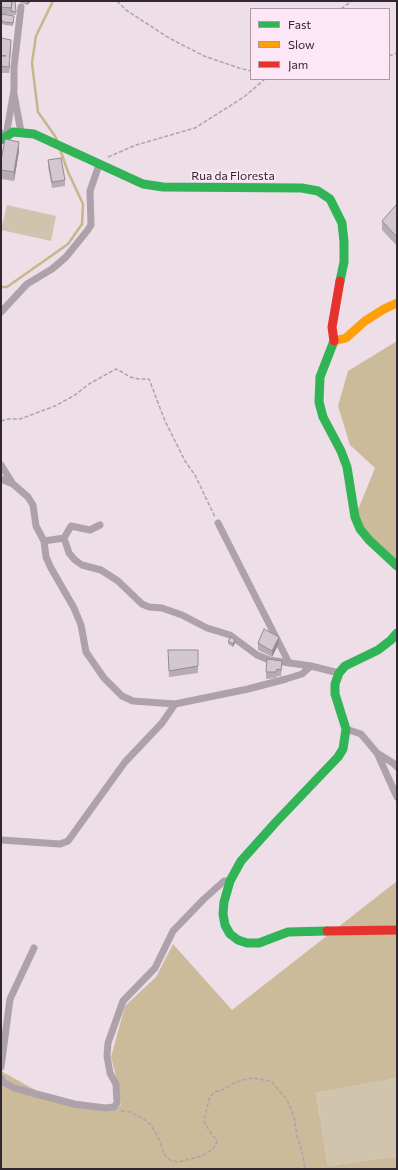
<!DOCTYPE html>
<style>
body{margin:0}
#map{position:relative;width:398px;height:1170px;overflow:hidden;background:#eddee8;font-family:Commissioner,sans-serif}
canvas{display:block}
.frame{position:absolute;inset:0;border:2px solid #31272f;pointer-events:none}
.legend{position:absolute;left:250px;top:8px;width:140px;height:72px;box-sizing:border-box;background:#fde7f6;border:1px solid #ab9aa6;margin:0;padding:5px 7px;list-style:none;font-size:12px;color:#31272f}
.legend li{display:flex;align-items:center;gap:8px;height:20px}
.legend b{width:20px;border:1px solid #ab9aa6}
</style>
<div id="map">
<canvas width="398" height="1170"></canvas>
<div class="frame"></div>
<ul class="legend">
<li><b style="height:5px;background:#30b455"></b>Fast</li>
<li><b style="height:5px;background:#ff9f0a"></b>Slow</li>
<li><b style="height:5px;background:#e5322d"></b>Jam</li>
</ul>
</div>
<script>
const context = document.querySelector('canvas').getContext('2d');
context.lineJoin = 'round';
function fill(path, color) { context.fillStyle = color; context.fill(path, 'evenodd'); }
const poly = rows => new Path2D(rows.map(r => 'M' + r).join(''));
function trace(path, color, width, dash) { context.strokeStyle = color; context.lineWidth = width; context.lineCap = dash ? 'butt' : 'round'; context.setLineDash(dash || []); context.stroke(path); }
function label(font, color, halo, rows, align = 'center') {
  context.font = font + ' Commissioner,sans-serif'; context.lineWidth = 4; context.setLineDash([]); context.textBaseline = 'middle'; context.strokeStyle = halo; context.fillStyle = color; for (const [text, x, y, turn = 0] of rows) {
    context.save(); context.translate(x, y); context.rotate((+turn || 0) * Math.PI / 180); context.textAlign = isNaN(turn) ? turn : align; if (halo) context.strokeText(text, 0, 0); context.fillText(text, 0, 0); context.restore();
  }
}
const green = poly([
 [7,205,56,216,51,241,1,230],
 [397,1078,397,1156,328,1166,316,1093]
]);
const forest = poly([
 [397,341,397,569,355,517,375,468,350,445,338,406,348,371],
 [397,881,397,1078,316,1093,328,1166,397,1156,397,1169,1,1169,1,1071,57,1102,112,1111,121,1105,117,1080,111,1057,125,1006,156,977,173,944,232,1010]
]);
const stream = poly([
 [53,1,36,36,32,63,38,112,55,136,57,140],
 [1,287,7,287,68,244,82,224,83,204,68,172,60,149]
]);
const path = poly([
 [117,1,126,10,169,38,204,56,239,68,251,71],
 [341,9,352,1],
 [389,56,397,53],
 [108,157,136,145,195,128,244,97,265,79],
 [1,421,9,419,20,419,55,406,75,395,89,384,116,369,122,372,130,377,139,379,149,379,165,421,185,461,195,475,215,517],
 [121,1111,130,1112,144,1119,151,1125,159,1139,164,1154,170,1160,178,1162,202,1156,210,1151,216,1145,217,1140,212,1135,204,1122,209,1099,214,1092,222,1090,236,1082,251,1078,271,1081,287,1100,294,1116,297,1136,302,1151,305,1169]
]);
const street = poly([
 [14,94,21,132],
 [1,133,6,136,14,90,14,67,21,7],
 [1,312,27,284,52,269,66,257,87,231,91,225,90,191,99,165],
 [1,465,13,484],
 [1,479,13,484,28,497,33,505,36,526,44,541,46,557,51,568,74,608,81,625,86,652,104,678,122,696,133,701,175,704,248,689,286,679,302,674,311,666],
 [218,523,289,663],
 [64,538,71,526,90,530,100,525],
 [44,541,64,538,69,553,75,560,82,565,101,570,118,581,142,604,149,607,162,608,182,615,207,628,230,635,257,655,269,660,311,666,339,673],
 [346,729,361,734,377,753,393,763,397,767],
 [377,753,397,797],
 [1,840,60,844,68,841,125,762,162,723,175,704],
 [1,1067,10,999,34,948],
 [1,1078,3,1082,14,1088,74,1104,105,1108,114,1107,117,1103,116,1084,110,1073,107,1056,108,1043,123,1001,155,968,173,931,204,899,224,881,230,881]
]);
const fast = poly([
 [1,140,13,132,34,134,143,184,163,187,302,188,318,191,330,199,342,223,344,242,344,262,340,281],
 [334,341,320,377,319,402,323,417,341,451,347,467,355,517,360,529,369,540,397,566],
 [327,931,288,932,259,943,247,943,238,940,230,934,225,925,223,914,224,902,230,881,241,861,276,822,338,757,343,749,346,729,335,694,335,684,339,673,345,666,378,650,391,640,397,633]
]);
const slow = poly([
 [334,341,346,338,365,321,384,309,397,303]
]);
const jam = poly([
 [334,341,332,327,340,281],
 [327,931,397,930]
]);
const wall = poly([
 [1,1,15,1,16,15,1,14],
 [19,1,31,1,27,5,19,2],
 [1,14,14,19,13,26,4,25,3,24,1,24],
 [1,38,11,46,9,73,1,73],
 [19,151,14,181,1,179,1,161],
 [48,160,65,180,65,186,52,188,48,167],
 [397,204,397,246,382,230,382,221],
 [228,641,235,643,233,647,228,644],
 [258,643,279,643,272,657,258,650],
 [168,650,198,650,198,673,169,677],
 [282,667,281,676,277,676,276,678,266,679,266,672]
]);
const shadedWall = poly([
 [27,1,31,1,27,5],
 [11,40,11,46,9,73,9,67],
 [19,142,19,151,14,181,14,172],
 [279,637,279,643,272,657,272,651],
 [235,640,235,643,233,647,233,644]
]);
const building = poly([
 [1,1,12,1,11,8,1,7,1,1],
 [12,1,15,1,16,12,11,11,12,1],
 [1,14,14,16,13,23,4,22,3,21,1,20,1,14],
 [1,38,11,40,9,67,1,66,1,56,6,56,1,55,1,38],
 [5,139,19,142,14,172,1,170,1,161,5,139],
 [61,158,65,180,52,182,48,160,61,158],
 [397,204,397,237,382,221,397,204],
 [264,629,279,637,272,651,258,643,264,629],
 [231,637,235,640,233,644,228,641,231,637],
 [168,650,198,650,198,666,169,671,168,650],
 [267,659,282,661,281,670,277,669,276,672,266,672,267,659]
]);
const streetNames = [
 ["Rua da Floresta",233,176]
];
fill(green, '#d1c4af');
fill(forest, '#cbbb9a');
trace(stream, '#c6b78a', 2.5);
trace(path, '#ada3aa', 1.5, [4, 2]);
trace(street, '#ada2aa', 7);
trace(fast, '#30b455', 9);
trace(slow, '#ff9f0a', 9);
trace(jam, '#e5322d', 9);
fill(wall, '#b6acb3');
fill(shadedWall, '#948c92');
fill(building, '#d4c8d0');
trace(building, '#948c92', 1);
label('12px', '#31272f', '#fde7f6', streetNames);
</script>
